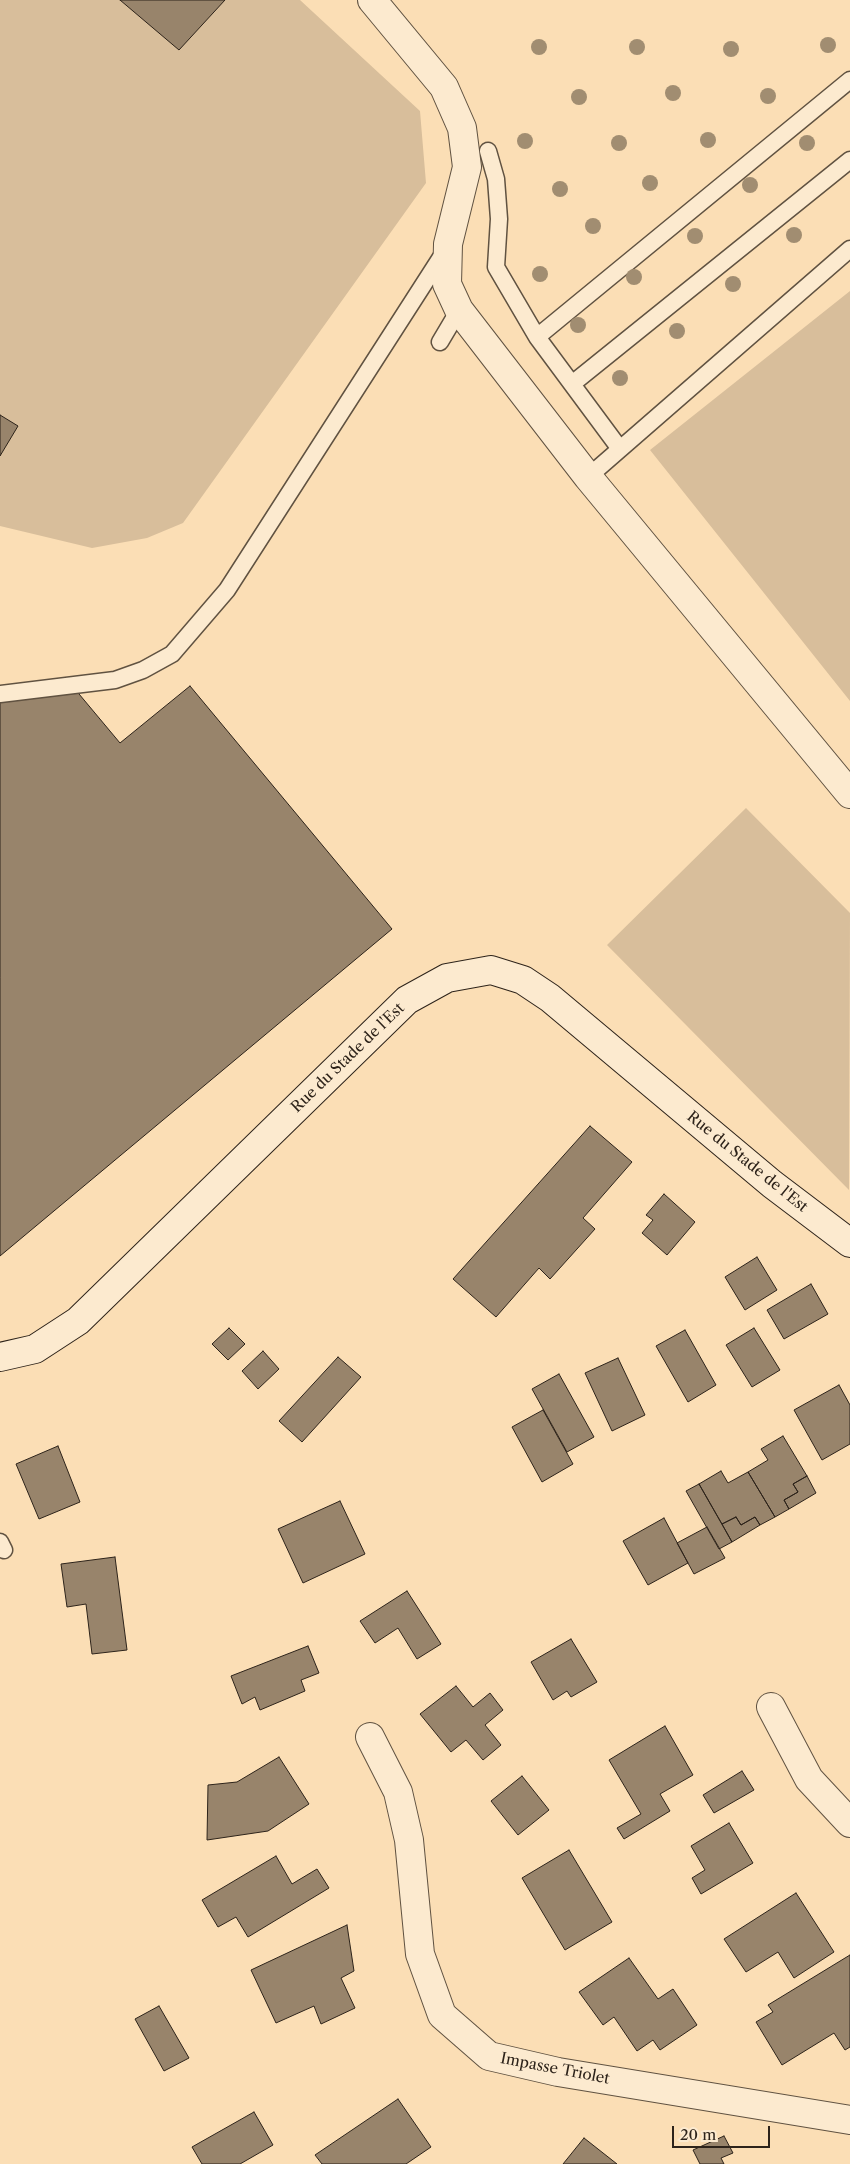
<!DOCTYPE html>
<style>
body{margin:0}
#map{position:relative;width:850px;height:2164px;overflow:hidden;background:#fbdeb5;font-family:"Libre Caslon Text",serif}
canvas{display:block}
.scale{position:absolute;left:672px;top:2126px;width:98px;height:22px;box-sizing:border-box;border:2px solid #2d231a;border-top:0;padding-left:6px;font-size:15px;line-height:18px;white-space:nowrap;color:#2d231a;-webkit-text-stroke:4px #fceacf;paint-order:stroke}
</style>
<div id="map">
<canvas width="850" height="2164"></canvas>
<div class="scale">20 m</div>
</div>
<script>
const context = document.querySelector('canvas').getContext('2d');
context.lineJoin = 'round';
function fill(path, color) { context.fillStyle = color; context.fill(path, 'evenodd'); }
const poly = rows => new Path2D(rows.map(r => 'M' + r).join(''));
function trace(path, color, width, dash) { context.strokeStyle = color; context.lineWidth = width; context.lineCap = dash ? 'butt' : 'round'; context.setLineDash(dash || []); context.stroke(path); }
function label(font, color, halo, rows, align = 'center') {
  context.font = font + ' "Libre Caslon Text",serif'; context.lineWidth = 4; context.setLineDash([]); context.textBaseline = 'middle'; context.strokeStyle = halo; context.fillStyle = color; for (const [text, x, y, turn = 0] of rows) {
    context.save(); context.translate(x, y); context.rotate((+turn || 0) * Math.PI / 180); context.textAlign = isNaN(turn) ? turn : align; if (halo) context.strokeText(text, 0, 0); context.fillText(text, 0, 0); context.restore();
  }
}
const green = poly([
 [0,0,300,0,420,111,426,183,183,523,147,538,92,548,0,526],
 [850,291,850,701,650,450],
 [746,808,850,913,849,1190,607,945]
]);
const building = poly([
 [120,0,225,0,179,50,120,0],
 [0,415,18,426,0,456,0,415],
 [190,686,392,929,0,1256,0,699,74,688,120,743,190,686],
 [590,1126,632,1162,583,1218,595,1229,550,1279,539,1268,496,1317,453,1279,590,1126],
 [664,1194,695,1222,667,1255,642,1233,653,1220,646,1215,664,1194],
 [757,1257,777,1290,745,1310,725,1277,757,1257],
 [811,1284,828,1314,784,1339,767,1310,811,1284],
 [229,1328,245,1344,228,1360,212,1344,229,1328],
 [754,1328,780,1370,752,1387,726,1345,754,1328],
 [685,1330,716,1385,688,1402,656,1346,685,1330],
 [263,1351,279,1369,258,1389,242,1371,263,1351],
 [338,1357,361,1377,302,1442,279,1421,338,1357],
 [618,1358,645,1415,612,1431,585,1373,618,1358],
 [559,1374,594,1437,567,1452,532,1389,559,1374],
 [839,1385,850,1405,850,1444,822,1460,794,1410,839,1385],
 [543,1410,573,1464,542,1482,512,1427,543,1410],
 [783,1436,807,1476,793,1484,798,1492,784,1500,789,1509,775,1517,748,1472,768,1460,761,1449,783,1436],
 [58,1446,80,1502,39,1519,16,1464,58,1446],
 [721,1471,728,1483,748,1472,775,1517,760,1525,755,1517,741,1525,736,1517,722,1524,699,1484,721,1471],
 [807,1476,816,1493,789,1509,784,1500,798,1492,793,1484,807,1476],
 [699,1484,732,1542,719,1549,686,1491,699,1484],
 [340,1501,365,1554,303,1583,278,1529,340,1501],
 [736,1517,741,1525,755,1517,760,1525,732,1542,722,1524,736,1517],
 [664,1518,688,1563,648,1585,623,1541,664,1518],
 [707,1527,725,1558,694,1574,677,1543,707,1527],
 [115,1557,127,1650,92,1654,86,1604,67,1607,61,1564,115,1557],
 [407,1591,441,1644,417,1659,398,1628,375,1643,360,1621,407,1591],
 [571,1639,597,1682,571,1697,567,1691,553,1700,531,1662,571,1639],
 [308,1646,319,1673,301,1680,305,1691,260,1710,255,1697,242,1704,231,1676,308,1646],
 [456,1686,473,1707,490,1693,503,1710,485,1725,501,1745,483,1760,466,1740,451,1752,420,1714,456,1686],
 [665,1726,693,1775,660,1794,670,1811,624,1839,617,1828,641,1814,609,1760,665,1726],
 [279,1757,309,1804,268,1831,207,1840,208,1785,237,1782,279,1757],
 [742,1771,754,1790,714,1813,703,1795,742,1771],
 [522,1776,549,1810,518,1835,491,1801,522,1776],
 [729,1823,753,1863,701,1894,692,1878,705,1870,691,1846,729,1823],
 [569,1850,612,1922,565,1950,522,1878,569,1850],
 [276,1856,292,1884,317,1869,329,1888,248,1937,236,1917,218,1927,202,1900,276,1856],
 [796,1893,834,1952,794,1978,778,1952,746,1972,724,1939,796,1893],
 [347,1925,354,1971,341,1978,355,2008,321,2024,314,2006,276,2023,251,1970,347,1925],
 [850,1955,850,2047,845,2050,834,2033,782,2065,756,2022,773,2012,768,2005,850,1955],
 [629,1958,658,1999,673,1989,697,2025,660,2050,653,2040,637,2051,614,2017,603,2025,579,1992,629,1958],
 [159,2006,189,2058,164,2071,135,2019,159,2006],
 [398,2099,431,2147,406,2164,322,2164,315,2155,398,2099],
 [254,2112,273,2145,240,2164,202,2164,192,2147,254,2112],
 [724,2136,733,2153,721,2158,724,2164,700,2164,693,2150,724,2136],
 [584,2138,617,2164,563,2164,584,2138]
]);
const lane = poly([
 [488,151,496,179,499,219,496,267,537,337,620,449],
 [537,337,850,80],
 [440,342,459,310],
 [572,384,850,160],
 [588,477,850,249],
 [0,694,115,680,143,670,172,654,227,590,445,251],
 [0,1542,4,1550]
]);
const street = poly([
 [372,0,444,87,462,128,467,167,448,244,447,284,459,310,588,477,850,794],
 [771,1707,809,1779,850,1823],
 [370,1737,398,1792,409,1840,420,1954,442,2015,489,2056,558,2072,850,2120]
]);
const secondary = poly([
 [0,1357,35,1349,78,1321,407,1000,447,978,491,970,523,980,550,998,772,1184,850,1243]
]);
const trees = [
 [828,45],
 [539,47],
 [637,47],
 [731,49],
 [673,93],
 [768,96],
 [579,97],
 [708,140],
 [525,141],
 [619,143],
 [807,143],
 [650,183],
 [750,185],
 [560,189],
 [593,226],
 [794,235],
 [695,236],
 [540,274],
 [634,277],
 [733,284],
 [578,325],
 [677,331],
 [620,378]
];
const streetNames = [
 ["Rue du Stade de l'Est",348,1058,-44],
 ["Rue du Stade de l'Est",747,1162,39],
 ["Impasse Triolet",555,2069,11]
];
fill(green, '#d8be9b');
fill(building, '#98846b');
trace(building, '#2d231a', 1);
trace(lane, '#605241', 19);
trace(street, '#605241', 30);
trace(secondary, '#2d231a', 30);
trace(lane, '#fceacf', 16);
trace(street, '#fceacf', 28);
trace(secondary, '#fceacf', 28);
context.fillStyle = '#a18d71';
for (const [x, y] of trees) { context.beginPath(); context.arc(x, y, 8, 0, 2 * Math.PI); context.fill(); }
label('15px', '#2d231a', '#fceacf', streetNames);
</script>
